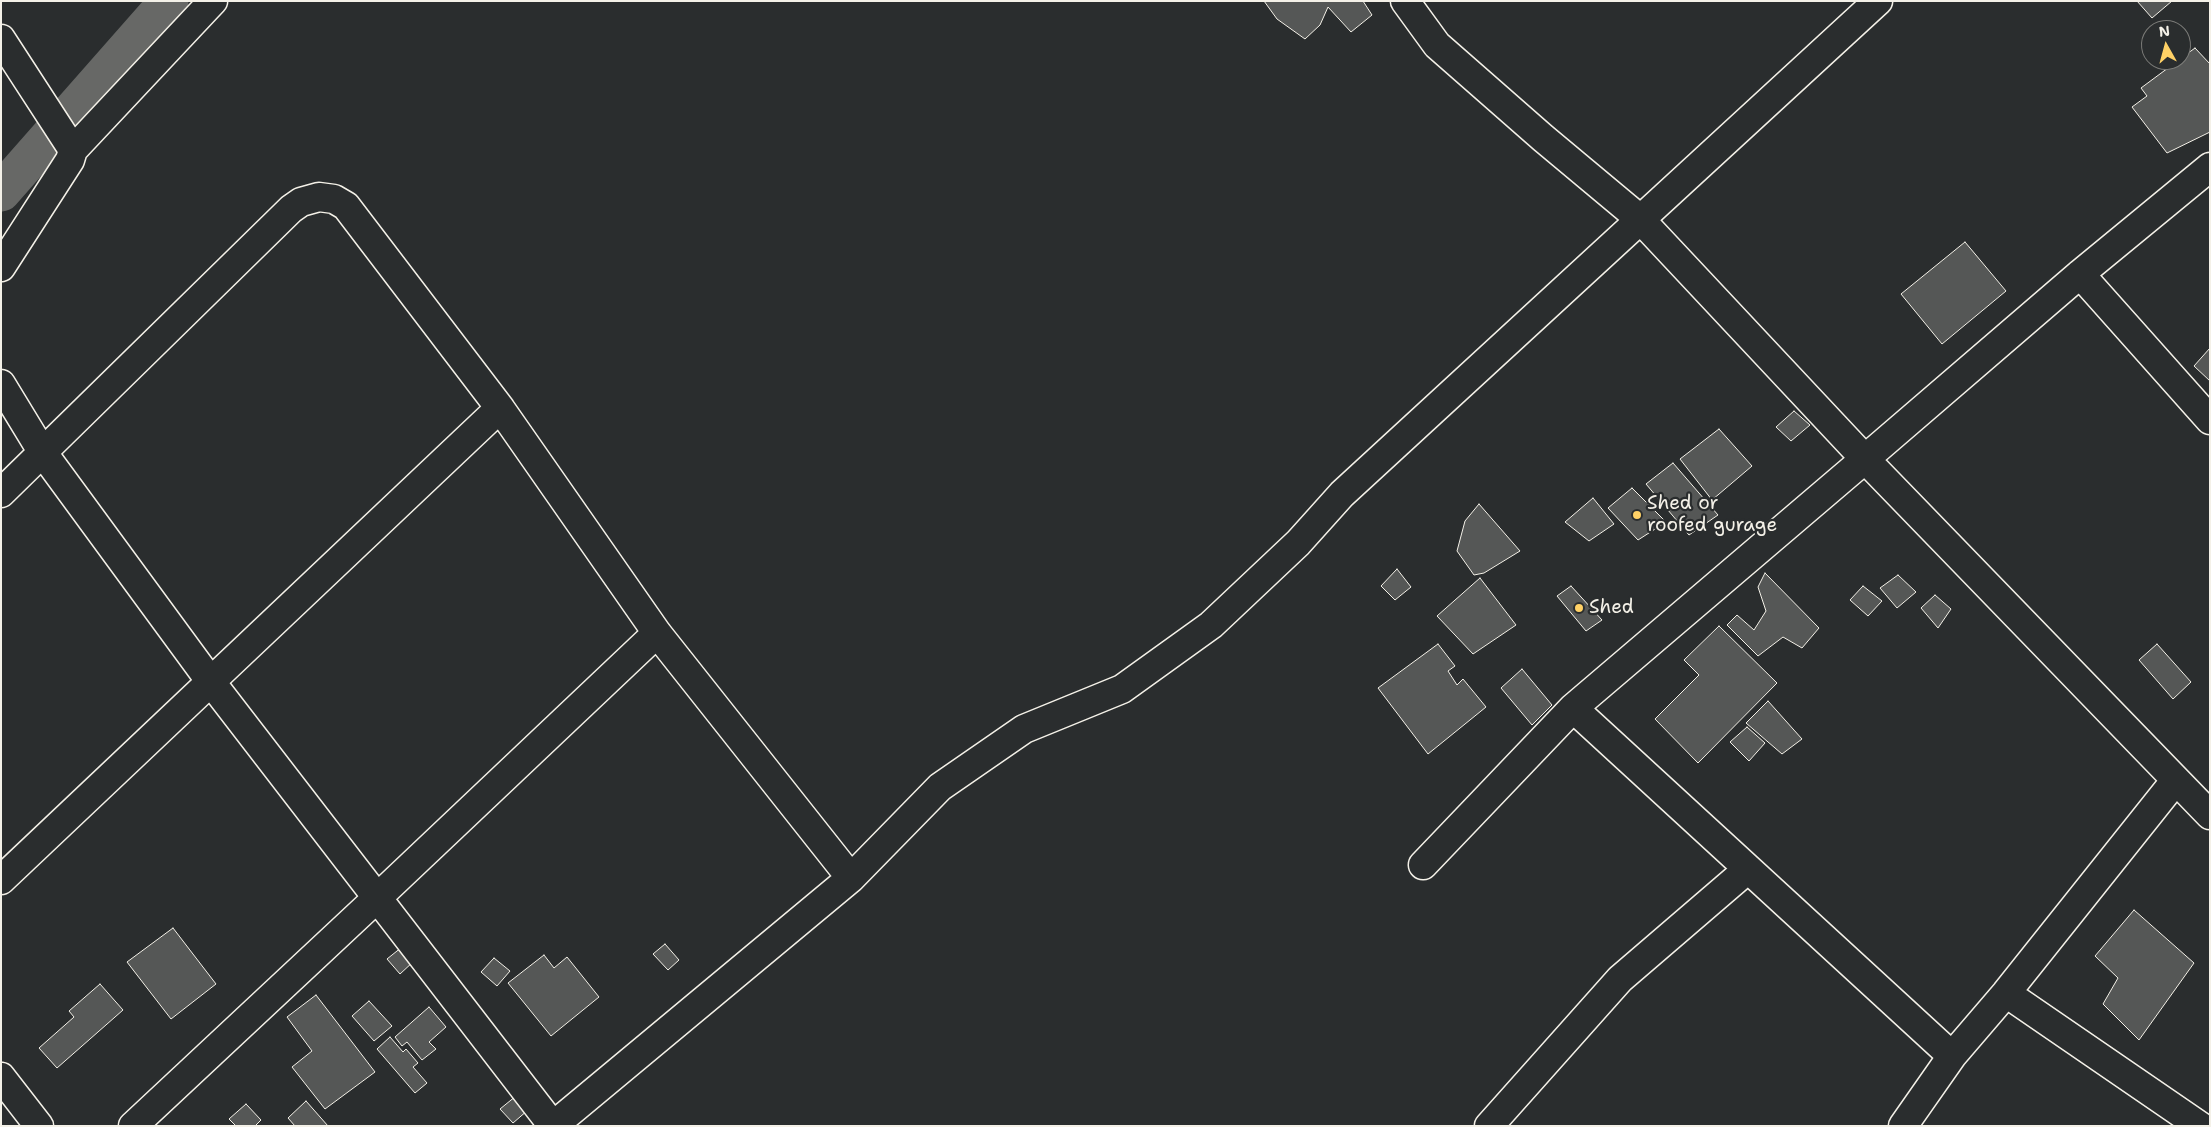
<!DOCTYPE html>
<style>
body{margin:0}
#map{position:relative;width:2211px;height:1127px;overflow:hidden;background:#2a2d2e;font-family:"Shantell Sans",sans-serif}
canvas{display:block}
.frame{position:absolute;inset:0;border:2px solid #f4f1e8;pointer-events:none}
.north{position:absolute;left:2141px;top:20px;width:50px;height:50px;box-sizing:border-box;background:#2a2d2e;border:1px solid #7b7b78;border-radius:50%;rotate:353deg;font-size:14px;font-weight:700;line-height:20px;text-align:center;color:#f4f1e8}
.north::after{content:'';display:block;margin:auto;width:18px;height:22px;background:#ffd166;clip-path:polygon(50% 0,100% 100%,50% 72%,0 100%)}
</style>
<div id="map">
<canvas width="2211" height="1127"></canvas>
<div class="frame"></div>
<div class="north">N</div>
</div>
<script>
const context = document.querySelector('canvas').getContext('2d');
context.lineJoin = 'round';
const poly = rows => new Path2D(rows.map(r => 'M' + r).join(''));
function trace(path, color, width, dash) { context.strokeStyle = color; context.lineWidth = width; context.lineCap = dash ? 'butt' : 'round'; context.setLineDash(dash || []); context.stroke(path); }
function fill(path, color) { context.fillStyle = color; context.fill(path, 'evenodd'); }
function label(font, color, halo, rows, align = 'center') {
  context.font = font + ' "Shantell Sans",sans-serif'; context.lineWidth = 4.5; context.setLineDash([]); context.textBaseline = 'middle'; context.strokeStyle = halo; context.fillStyle = color; for (const [text, x, y, turn = 0] of rows) {
    context.save(); context.translate(x, y); context.rotate((+turn || 0) * Math.PI / 180); context.textAlign = isNaN(turn) ? turn : align; if (halo) context.strokeText(text, 0, 0); context.fillText(text, 0, 0); context.restore();
  }
}
const canal = poly([
 [1,192,169,1]
]);
const building = poly([
 [1264,1,1363,1,1372,15,1351,32,1328,7,1320,25,1305,39,1277,19,1264,1],
 [2137,1,2172,1,2152,18,2137,1],
 [2195,48,2210,64,2210,132,2167,153,2132,107,2147,96,2141,88,2195,48],
 [1965,242,2006,291,1942,344,1901,294,1965,242],
 [2210,348,2210,381,2194,366,2210,348],
 [1794,411,1810,425,1791,441,1776,427,1794,411],
 [1719,429,1752,466,1712,500,1680,459,1719,429],
 [1673,463,1718,515,1689,535,1646,484,1673,463],
 [1632,488,1666,522,1638,540,1608,508,1632,488],
 [1593,498,1614,524,1589,541,1565,522,1593,498],
 [1479,504,1520,551,1484,573,1474,575,1457,551,1465,521,1479,504],
 [1397,569,1411,587,1395,600,1381,586,1397,569],
 [1765,573,1819,628,1802,648,1783,637,1758,656,1727,625,1737,615,1754,630,1766,611,1758,587,1765,573],
 [1898,575,1916,592,1897,608,1880,588,1898,575],
 [1480,578,1516,625,1473,654,1437,616,1480,578],
 [1571,586,1602,620,1586,631,1557,596,1571,586],
 [1863,586,1882,601,1868,616,1850,600,1863,586],
 [1935,595,1951,609,1938,628,1921,608,1935,595],
 [1719,626,1777,683,1698,763,1655,719,1699,675,1684,660,1719,626],
 [1438,644,1455,666,1448,671,1457,685,1463,679,1486,707,1428,754,1378,688,1438,644],
 [2157,644,2191,682,2173,699,2139,660,2157,644],
 [1522,669,1552,705,1532,725,1501,688,1522,669],
 [1768,701,1802,739,1782,754,1746,723,1768,701],
 [1747,727,1765,743,1749,761,1730,742,1747,727],
 [2134,910,2194,963,2139,1040,2103,1004,2118,978,2095,956,2134,910],
 [173,928,216,984,171,1019,127,962,173,928],
 [665,944,679,960,668,970,653,954,665,944],
 [402,947,414,961,400,974,387,959,402,947],
 [544,955,554,968,567,957,599,997,551,1036,508,983,544,955],
 [494,958,510,971,497,986,481,972,494,958],
 [100,984,123,1010,57,1068,39,1048,74,1017,69,1011,100,984],
 [316,995,375,1072,325,1109,292,1067,312,1051,287,1017,316,995],
 [369,1001,392,1026,374,1041,352,1016,369,1001],
 [429,1007,446,1027,429,1042,436,1049,422,1060,407,1042,402,1046,395,1037,429,1007],
 [390,1037,403,1052,406,1049,418,1063,413,1067,427,1083,415,1093,377,1049,390,1037],
 [516,1096,528,1110,513,1123,500,1109,516,1096],
 [306,1101,328,1126,295,1126,288,1118,306,1101],
 [246,1104,261,1120,255,1126,236,1126,229,1119,246,1104]
]);
const minor = poly([
 [1405,1,1437,45,1543,138,1640,219,1865,459,2210,815],
 [1,39,73,150,70,160,1,267],
 [73,150,213,1],
 [2080,274,2210,420],
 [1,384,43,453,211,682,553,1126],
 [1,493,291,209,301,202,319,197,334,199,346,206,500,408,657,633,851,878],
 [1573,708,1952,1056],
 [1423,865,1573,708,1865,459,2080,274,2210,167],
 [1,880,500,408],
 [2006,993,2200,1126],
 [1,1077,39,1126],
 [133,1126,377,898,657,633],
 [553,1126,851,878,940,787,1024,729,1122,689,1211,625,1298,543,1342,494,1878,1],
 [1489,1126,1620,979,1748,869],
 [1903,1126,1952,1056,2006,993,2175,781]
]);
const markers = [
 [1637,515,5,"#ffd166"],
 [1579,608,5,"#ffd166"]
];
const poiNames = [
 ["Shed or",1647,504],
 ["roofed gurage",1647,526],
 ["Shed",1589,608]
];
trace(canal, '#676866', 39);
fill(building, '#555756');
trace(building, '#f4f1e8', 1);
trace(minor, '#f4f1e8', 31);
trace(minor, '#2a2d2e', 28);
for (const [x, y, r, color] of markers) { const dot = new Path2D(); dot.arc(x, y, r, 0, 2 * Math.PI); context.fillStyle = color; context.fill(dot); trace(dot, '#2a2d2e', 2); }
label('19px', '#f4f1e8', '#2a2d2e', poiNames, 'left');
</script>
